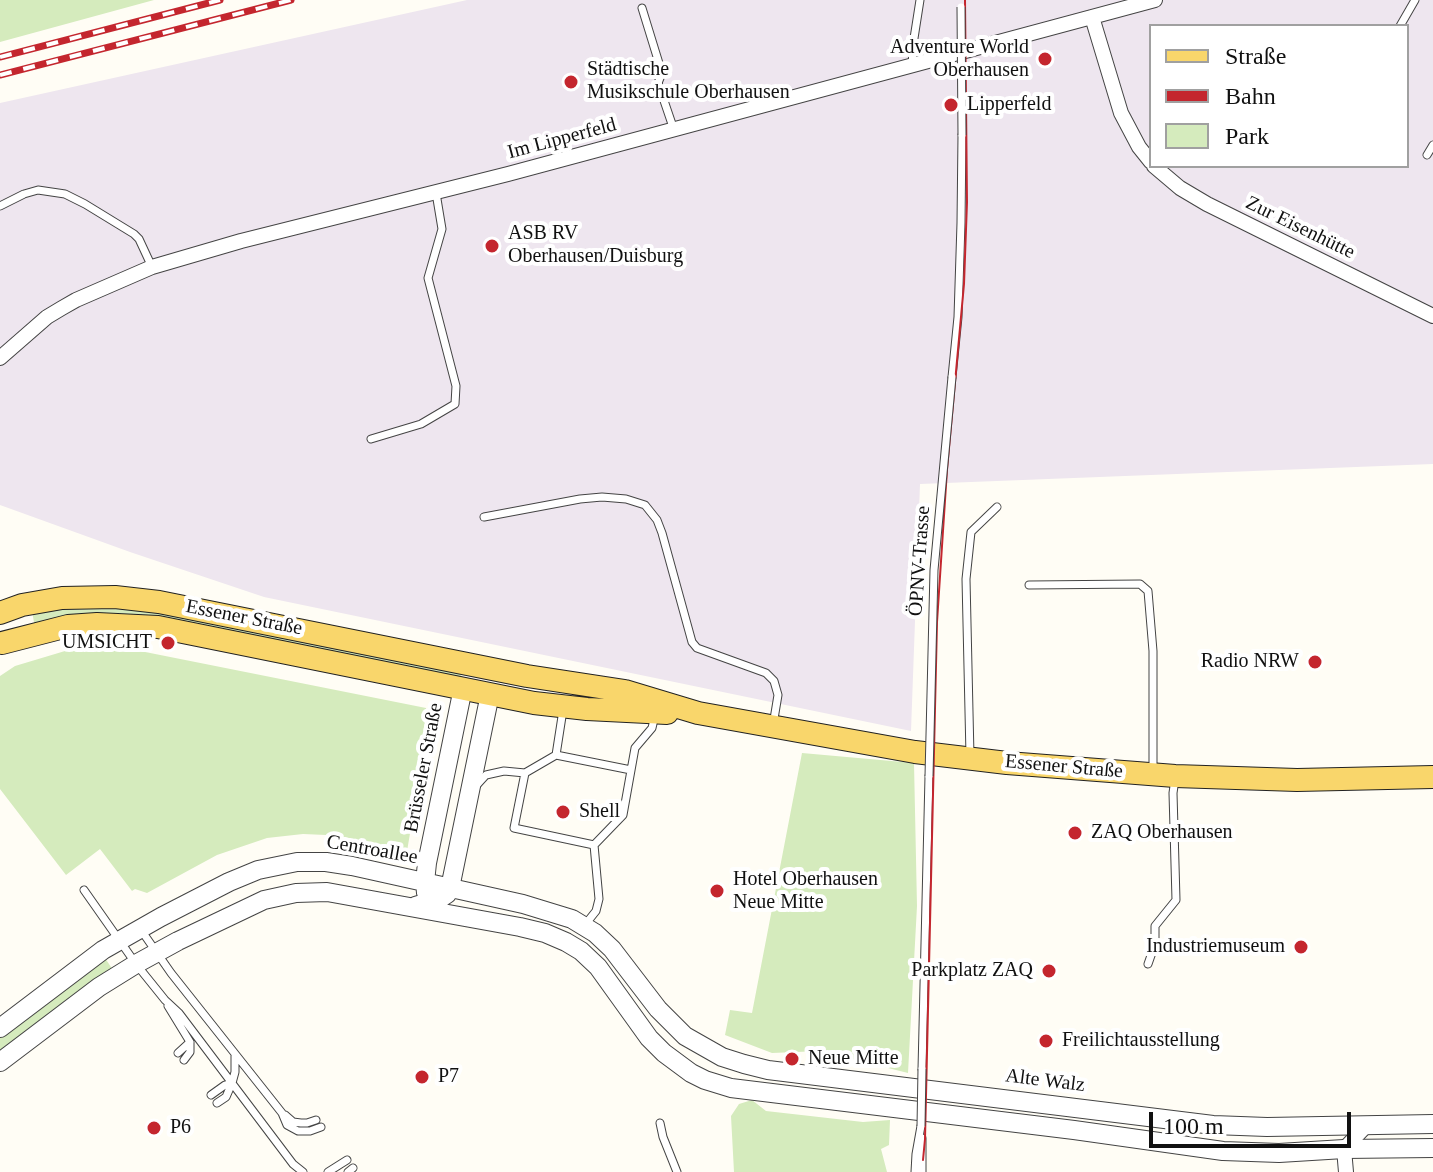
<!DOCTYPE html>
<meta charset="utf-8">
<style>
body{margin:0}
#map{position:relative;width:1433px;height:1172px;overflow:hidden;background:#fffdf5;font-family:"Times New Roman",serif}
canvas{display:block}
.legend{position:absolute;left:1149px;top:24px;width:260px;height:144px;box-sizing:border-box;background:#fff;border:2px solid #a0a0a0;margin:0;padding:10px 14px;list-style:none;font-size:24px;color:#111}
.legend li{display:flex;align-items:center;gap:16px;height:40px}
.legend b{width:40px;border:2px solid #a0a0a0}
.scale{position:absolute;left:1149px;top:1112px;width:202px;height:36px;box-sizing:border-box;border:4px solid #111;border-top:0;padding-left:10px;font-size:24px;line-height:28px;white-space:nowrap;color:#111;-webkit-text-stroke:6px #fff;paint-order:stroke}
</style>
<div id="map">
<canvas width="1433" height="1172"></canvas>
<ul class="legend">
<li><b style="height:10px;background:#f9d66b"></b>Straße</li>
<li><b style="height:10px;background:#c4262e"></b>Bahn</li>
<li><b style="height:22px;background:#d5ebbd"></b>Park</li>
</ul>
<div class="scale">100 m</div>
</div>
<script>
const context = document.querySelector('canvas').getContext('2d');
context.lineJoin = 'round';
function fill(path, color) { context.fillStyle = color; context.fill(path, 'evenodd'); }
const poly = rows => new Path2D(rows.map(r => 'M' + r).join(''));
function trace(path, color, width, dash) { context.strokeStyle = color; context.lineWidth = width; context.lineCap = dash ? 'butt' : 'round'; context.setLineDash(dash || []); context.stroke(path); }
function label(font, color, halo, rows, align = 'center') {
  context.font = font + ' "Times New Roman",serif'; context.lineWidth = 8; context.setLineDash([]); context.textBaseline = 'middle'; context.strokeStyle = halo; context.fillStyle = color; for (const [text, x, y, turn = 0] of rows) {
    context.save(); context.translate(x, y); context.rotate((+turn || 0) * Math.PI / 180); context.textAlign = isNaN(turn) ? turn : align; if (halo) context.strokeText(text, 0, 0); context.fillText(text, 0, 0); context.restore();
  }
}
const industrial = poly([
 [467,0,1433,0,1433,464,920,484,911,731,264,597,130,552,0,505,0,103],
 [1151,26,1407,26,1407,166,1151,166]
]);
const green = poly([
 [0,0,154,0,0,42],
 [124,604,454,669,466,680,185,626,35,628,32,611],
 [95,642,426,708,429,722,406,857,326,835,303,834,267,838,217,855,147,893,135,889,132,891,100,849,66,875,0,789,0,676,15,666],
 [802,753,914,763,917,906,908,1073,820,1051,772,1053,725,1035,730,1010,752,1013],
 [105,958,113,970,0,1054,0,1038],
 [752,1100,766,1111,863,1122,890,1120,889,1145,881,1149,887,1172,734,1172,731,1116,739,1104]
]);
const service = poly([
 [642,8,662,73,658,83,674,130],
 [1400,26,1415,0],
 [913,65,912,51,920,0],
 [1427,155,1433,145],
 [0,206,24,194,38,190,65,194,85,204,134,234,139,239,152,267],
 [952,377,958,317,961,223,962,135],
 [371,439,421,424,455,404,456,386,428,278,442,229,436,193],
 [484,517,580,499,602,497,626,499,645,505,657,520,662,533,692,642,697,648,766,673,774,681,778,695,773,725],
 [1029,585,1140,584,1148,591,1153,651,1153,773],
 [556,755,563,710],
 [970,756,966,579,971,532,997,507],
 [525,773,514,828,594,845],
 [475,787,486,775,504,771,525,773,556,755,631,770],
 [84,890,136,964,165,1000,179,1013,293,1164,303,1172],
 [584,926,596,911,599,899,594,845,623,815,635,748,652,728,655,715],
 [141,930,171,973,282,1113,287,1125,298,1131,310,1131,321,1127],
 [1148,964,1155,944,1155,926,1176,900,1173,793,1175,779],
 [168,1006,190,1042,190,1052,184,1060],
 [178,1053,190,1042],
 [922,1069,929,776],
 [211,1095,225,1085,232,1083],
 [217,1103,226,1097,232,1083,235,1072,235,1056],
 [285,1115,293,1122,301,1123,307,1123,316,1120],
 [660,1123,663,1137,677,1172],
 [922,1138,922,1172],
 [328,1172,347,1160],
 [348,1172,353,1168],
 [915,1172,916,1154,921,1126]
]);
const minor = poly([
 [1092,17,1121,113,1139,147,1151,162],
 [1154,166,1180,188,1207,204,1433,316],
 [0,358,47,317,62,308,76,300,152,267,241,241,508,174,1155,0],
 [1346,1172,1344,1149,1366,1126]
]);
const tertiary = poly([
 [426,893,425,882,427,863,463,688],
 [415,906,441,898,447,894,450,888,490,694],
 [0,1028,103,950,161,917,229,882,258,870,297,862,326,862,352,866,523,904,572,919,595,933,612,949,658,1009,685,1036,722,1057,744,1064,768,1070,1213,1125,1267,1127,1433,1124],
 [0,1062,99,987,136,964,178,941,264,900,296,893,327,892,520,927,545,933,566,942,581,951,598,967,649,1038,664,1053,691,1073,705,1080,731,1088,1074,1130,1223,1151,1279,1153,1344,1149,1433,1148]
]);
const primary = poly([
 [0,613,22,605,62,598,115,597,159,602,527,676,625,691,698,713,915,752,1007,763,1175,776,1297,780,1433,777],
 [2,643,68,626,97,624,158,627,534,703,587,709,667,713]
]);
const tram = poly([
 [923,1160,925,1139,937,622,947,470,964,284,967,202,965,0]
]);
const rail = poly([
 [0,57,220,0],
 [0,75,291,0]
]);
const serviceBridge = poly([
 [961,7,962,135],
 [929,776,934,570,952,377],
 [921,1126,922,1069]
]);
const markers = [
 [1045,59,8,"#c4262e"],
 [571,82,8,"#c4262e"],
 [951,105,8,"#c4262e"],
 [492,246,8,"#c4262e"],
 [168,643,8,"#c4262e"],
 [1315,662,8,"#c4262e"],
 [563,812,8,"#c4262e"],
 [1075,833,8,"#c4262e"],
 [717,891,8,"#c4262e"],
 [1301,947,8,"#c4262e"],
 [1049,971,8,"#c4262e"],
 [1046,1041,8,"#c4262e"],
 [792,1059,8,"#c4262e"],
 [422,1077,8,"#c4262e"],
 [154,1128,8,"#c4262e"]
];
const poiNames = [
 ["Adventure World",1029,48,"right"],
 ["Oberhausen",1029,71,"right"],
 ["Städtische",587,70],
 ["Musikschule Oberhausen",587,93],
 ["Lipperfeld",967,105],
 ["ASB RV",508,234],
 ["Oberhausen/Duisburg",508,257],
 ["UMSICHT",152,643,"right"],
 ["Radio NRW",1299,662,"right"],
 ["Shell",579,812],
 ["ZAQ Oberhausen",1091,833],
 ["Hotel Oberhausen",733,880],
 ["Neue Mitte",733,903],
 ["Industriemuseum",1285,947,"right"],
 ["Parkplatz ZAQ",1033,971,"right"],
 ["Freilichtausstellung",1062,1041],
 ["Neue Mitte",808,1059],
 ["P7",438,1077],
 ["P6",170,1128]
];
const streetNames = [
 ["Im Lipperfeld",562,139,-15],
 ["Zur Eisenhütte",1300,228,26],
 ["ÖPNV-Trasse",920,561,-86],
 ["Essener Straße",244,618,11],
 ["Essener Straße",1064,767,5],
 ["Brüsseler Straße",424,768,-79],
 ["Centroallee",372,850,10],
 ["Alte Walz",1045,1081,7]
];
fill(industrial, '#eee6ef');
fill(green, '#d5ebbd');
trace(service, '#444', 9);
trace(minor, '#444', 16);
trace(tertiary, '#444', 20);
trace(primary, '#222', 24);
trace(service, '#fff', 7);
trace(minor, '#fff', 14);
trace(tertiary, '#fff', 18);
trace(primary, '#f9d66b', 22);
trace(tram, '#c4262e', 2);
trace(rail, '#c4262e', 7);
trace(rail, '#fff', 4, [12]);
trace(serviceBridge, '#444', 9, []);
trace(serviceBridge, '#fff', 7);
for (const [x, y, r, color] of markers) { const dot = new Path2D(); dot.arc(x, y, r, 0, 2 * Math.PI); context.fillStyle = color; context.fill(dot); trace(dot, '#fff', 3); }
label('20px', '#111', '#fff', poiNames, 'left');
label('20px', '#111', '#fff', streetNames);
</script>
